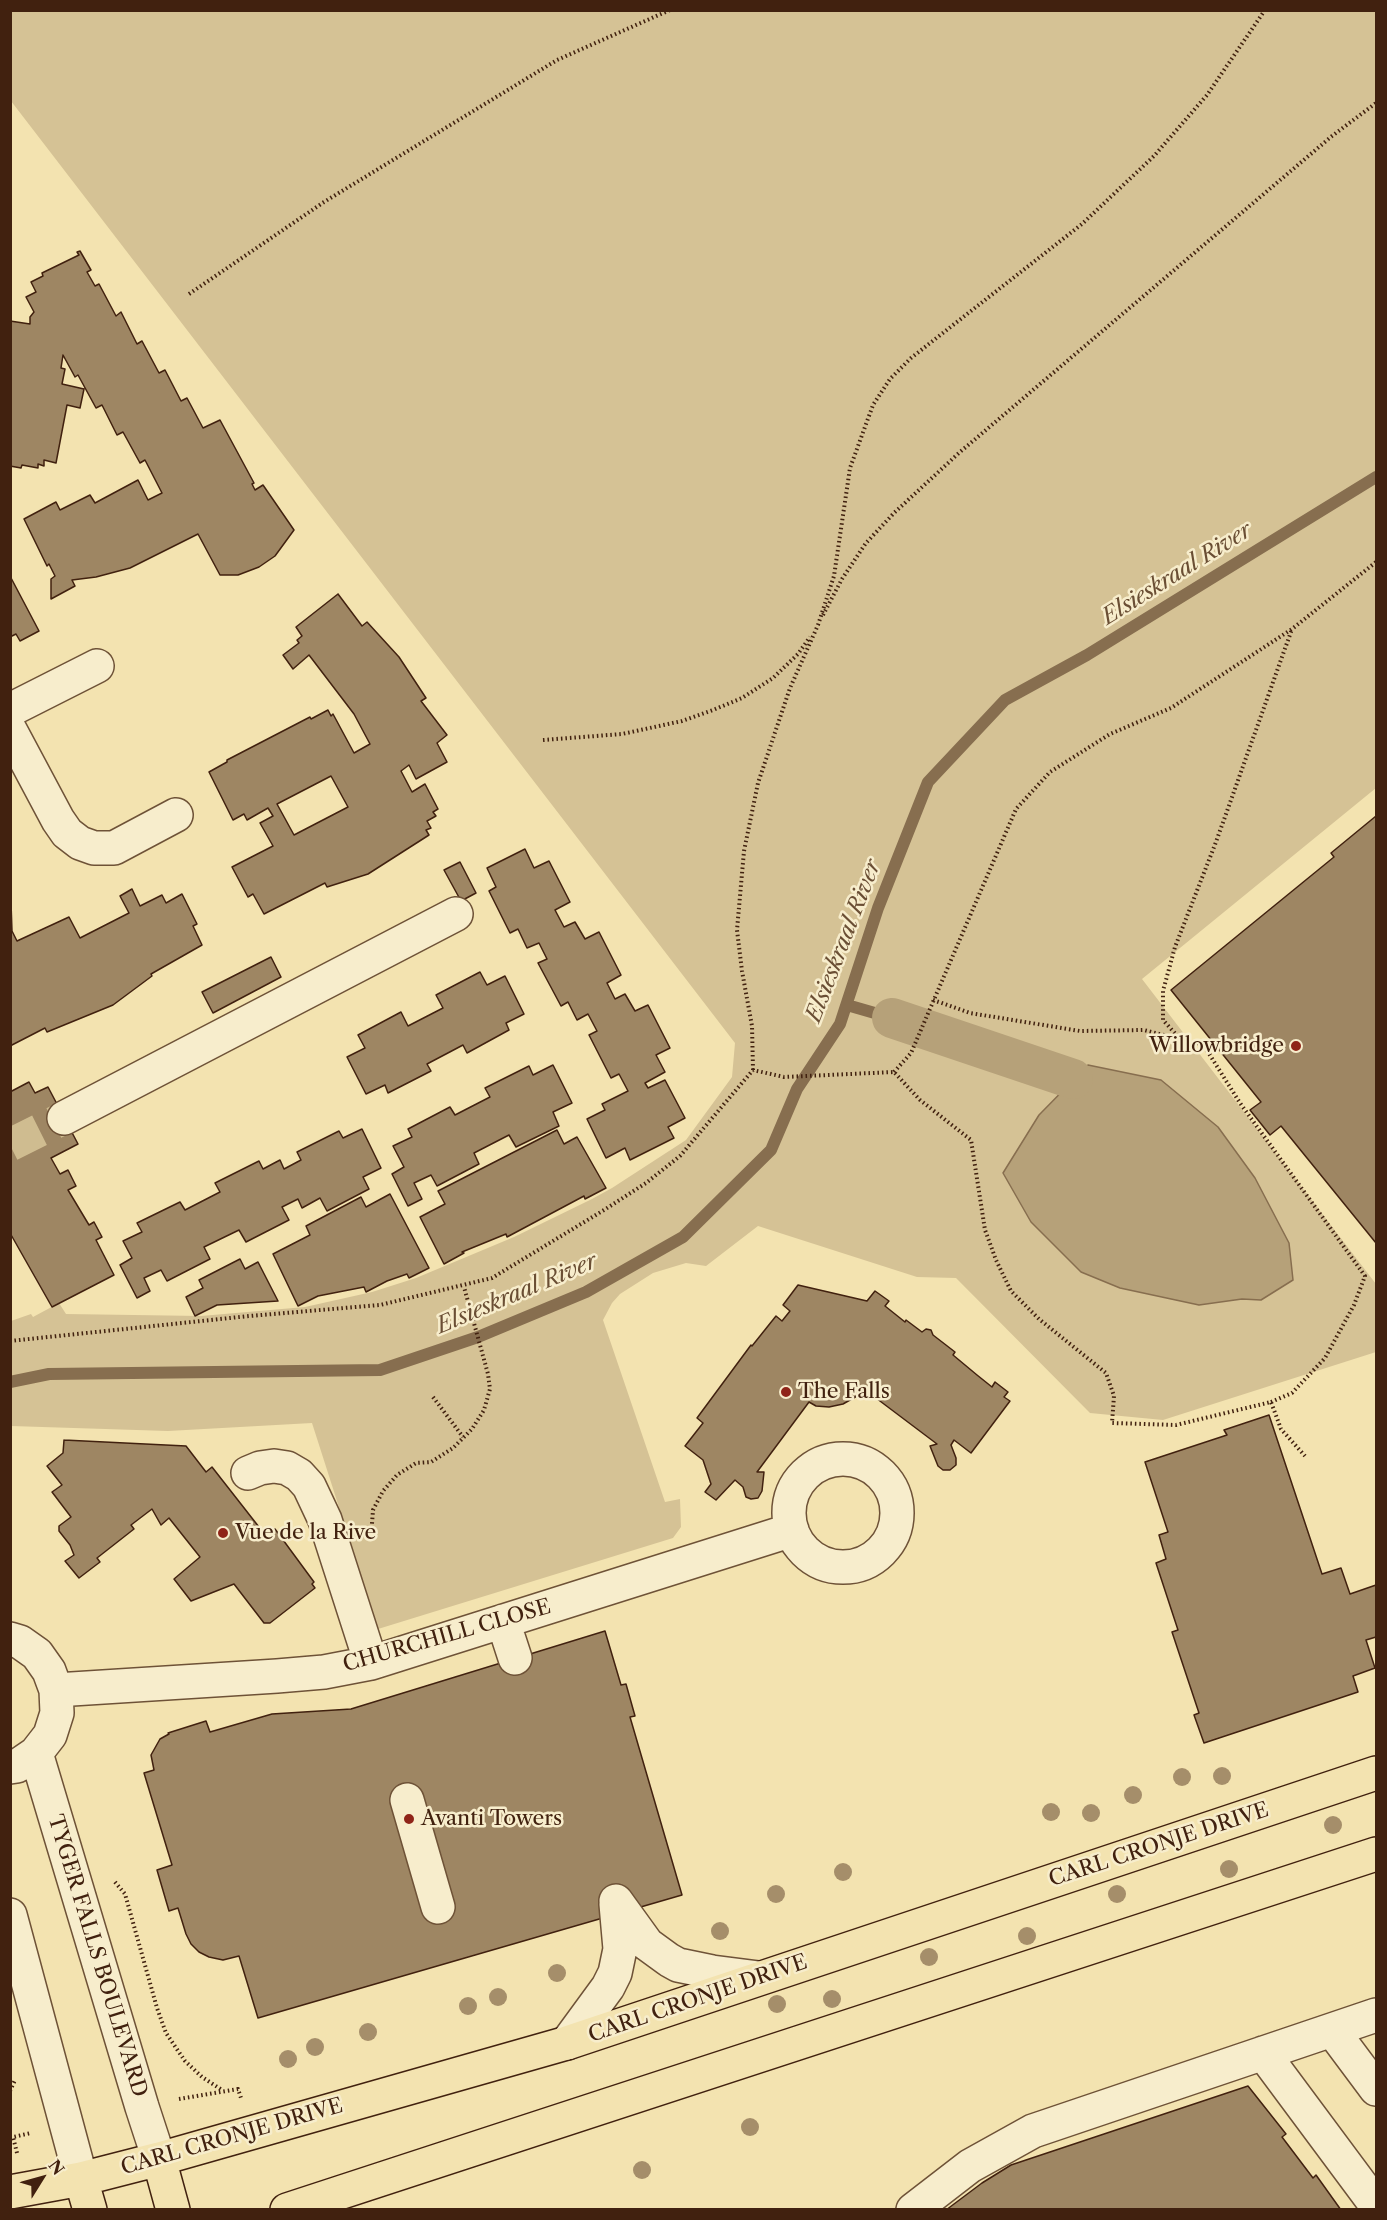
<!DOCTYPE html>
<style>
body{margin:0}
#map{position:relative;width:1387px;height:2220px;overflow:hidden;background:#f3e3b0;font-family:"Libre Caslon Text",serif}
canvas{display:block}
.frame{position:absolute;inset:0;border:12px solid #41210f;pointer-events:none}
.north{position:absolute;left:12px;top:2148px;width:60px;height:60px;-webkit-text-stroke:4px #f7edcc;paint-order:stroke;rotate:53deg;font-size:16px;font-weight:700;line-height:24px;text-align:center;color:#41210f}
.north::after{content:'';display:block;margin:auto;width:21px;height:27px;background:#41210f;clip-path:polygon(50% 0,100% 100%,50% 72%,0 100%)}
</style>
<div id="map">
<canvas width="1387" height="2220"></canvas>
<div class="frame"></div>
<div class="north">N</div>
</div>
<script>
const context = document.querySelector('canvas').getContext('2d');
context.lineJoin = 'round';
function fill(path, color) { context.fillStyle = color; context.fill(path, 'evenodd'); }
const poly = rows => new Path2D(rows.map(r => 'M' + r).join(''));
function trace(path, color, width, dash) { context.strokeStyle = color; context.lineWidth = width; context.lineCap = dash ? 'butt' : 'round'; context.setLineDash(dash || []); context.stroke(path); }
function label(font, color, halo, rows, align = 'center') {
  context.font = font + ' "Libre Caslon Text",serif'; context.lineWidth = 5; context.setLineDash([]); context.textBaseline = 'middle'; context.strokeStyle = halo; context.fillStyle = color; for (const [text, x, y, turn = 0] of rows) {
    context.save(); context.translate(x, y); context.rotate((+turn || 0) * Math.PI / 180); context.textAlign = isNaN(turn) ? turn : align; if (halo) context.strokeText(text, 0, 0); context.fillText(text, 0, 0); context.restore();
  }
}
const green = poly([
 [11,11,1376,11,1376,788,1142,979,1376,1284,1376,1352,1163,1420,1090,1413,956,1278,917,1277,758,1226,706,1266,686,1263,653,1273,620,1294,612,1303,603,1320,665,1502,680,1499,681,1527,673,1538,378,1629,312,1423,168,1431,11,1426,11,1321,31,1314,33,1317,59,1303,66,1314,201,1316,305,1307,372,1292,416,1278,514,1237,592,1199,612,1188,686,1140,732,1077,735,1043,11,101],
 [1003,1173,1261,1300,1242,1299,1199,1305]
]);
const water = poly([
 [1088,1065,1161,1080,1218,1127,1255,1178,1289,1243,1293,1280,1261,1300,1242,1299,1199,1305,1120,1288,1081,1272,1031,1222,1003,1173,1039,1115,1088,1065]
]);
const stream = poly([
 [847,1005,892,1018],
 [10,1382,49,1374,380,1370,478,1337,586,1292,683,1237,771,1150,797,1089,840,1024,878,908,928,782,1005,700,1087,655,1376,477]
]);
const canal = poly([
 [892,1018,1073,1079]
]);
const building = poly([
 [80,251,91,270,87,272,95,286,99,284,116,316,121,312,137,344,142,341,159,373,165,370,181,401,187,398,203,428,220,420,254,483,252,484,255,490,263,485,294,530,275,556,259,567,238,575,220,575,198,534,130,568,96,577,72,580,75,586,51,599,51,579,55,576,49,564,47,566,24,519,56,502,60,510,90,495,95,503,138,480,148,500,162,493,145,460,140,463,123,432,117,435,102,405,96,408,78,375,75,377,63,355,61,368,65,369,62,384,84,389,80,408,67,405,56,463,44,460,44,466,38,464,38,468,22,465,21,468,10,466,10,321,30,324,30,317,34,312,26,297,36,292,31,282,43,276,42,273,79,255,77,252,80,251],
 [10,576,39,631,20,641,16,634,10,637,10,576],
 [338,594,362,626,367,622,399,657,426,698,421,701,447,735,437,743,447,762,416,779,409,765,401,771,412,792,425,784,438,809,433,812,436,816,427,821,431,828,426,830,429,835,368,874,327,887,325,883,264,914,253,894,248,897,232,867,273,846,260,823,273,816,268,808,247,820,244,814,233,820,209,772,227,762,227,760,310,717,311,719,328,710,331,716,333,714,354,753,370,744,354,714,309,655,293,669,283,655,299,643,297,640,302,636,296,627,338,594],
 [331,776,348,807,294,835,277,804,331,776],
 [1376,816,1376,1243,1281,1126,1270,1135,1250,1110,1261,1102,1171,990,1334,857,1331,853,1376,816],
 [525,849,534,868,549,861,570,902,555,910,564,927,575,922,585,939,599,932,621,975,607,983,615,999,625,994,635,1011,648,1005,670,1048,656,1055,665,1072,645,1083,648,1088,665,1080,685,1118,668,1127,674,1138,630,1160,625,1148,606,1158,587,1119,605,1110,602,1104,628,1091,619,1074,611,1078,589,1035,597,1031,588,1014,577,1020,568,1002,561,1006,538,963,547,959,539,943,527,948,518,929,510,933,489,891,496,887,487,868,525,849],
 [460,862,476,893,461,901,444,870,460,862],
 [10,874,12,931,17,941,69,917,80,938,129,913,120,896,132,889,140,906,162,895,166,903,182,894,197,924,193,926,202,945,151,974,152,976,113,1005,47,1032,45,1028,10,1046,10,874],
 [271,957,281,977,213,1013,202,992,271,957],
 [480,972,487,985,505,976,524,1014,506,1023,509,1030,467,1053,463,1045,427,1064,431,1071,388,1093,385,1085,366,1094,347,1057,365,1048,358,1035,401,1012,408,1026,443,1008,436,995,480,972],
 [553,1065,572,1103,553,1112,559,1126,516,1147,509,1135,474,1153,479,1164,437,1186,431,1175,414,1183,422,1199,408,1206,392,1174,404,1167,393,1146,412,1137,408,1129,450,1107,455,1115,490,1097,485,1088,529,1066,533,1075,553,1065],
 [29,1082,35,1093,48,1087,78,1144,51,1158,60,1174,68,1170,76,1186,68,1190,89,1225,94,1222,102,1237,96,1240,114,1275,52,1307,10,1233,10,1092,29,1082],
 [362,1129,381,1168,363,1177,369,1189,327,1211,320,1198,302,1208,298,1199,282,1207,289,1220,246,1242,239,1230,204,1247,210,1259,167,1281,161,1270,144,1278,150,1291,137,1298,120,1265,132,1258,123,1241,142,1232,137,1223,180,1202,185,1210,220,1192,215,1183,259,1161,263,1169,280,1160,284,1169,301,1160,297,1152,339,1131,343,1138,362,1129],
 [557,1130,564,1144,577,1137,606,1188,585,1199,584,1196,507,1237,506,1234,462,1252,464,1253,444,1264,420,1217,445,1204,438,1191,557,1130],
 [390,1194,429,1268,409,1278,407,1274,387,1281,366,1292,364,1287,318,1296,298,1306,273,1254,310,1235,306,1226,361,1197,366,1207,390,1194],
 [240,1259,245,1269,258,1262,278,1301,217,1305,195,1316,186,1297,203,1288,199,1280,240,1259],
 [798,1285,867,1301,875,1291,889,1301,885,1306,905,1322,906,1320,922,1332,926,1329,931,1330,933,1335,955,1352,953,1355,977,1375,992,1387,995,1382,1008,1392,1004,1397,1010,1401,971,1453,954,1440,951,1445,956,1458,956,1465,950,1470,943,1470,938,1466,930,1446,937,1444,860,1386,855,1393,857,1396,843,1404,829,1407,816,1406,809,1402,757,1472,764,1472,762,1491,758,1498,751,1499,746,1497,743,1487,735,1480,716,1500,705,1492,711,1484,703,1460,685,1446,703,1423,697,1418,751,1345,752,1346,776,1316,782,1321,790,1311,783,1305,798,1285],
 [1269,1415,1322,1574,1341,1568,1350,1594,1376,1585,1376,1637,1366,1640,1375,1668,1353,1676,1358,1692,1204,1743,1194,1715,1199,1713,1172,1632,1178,1630,1156,1563,1166,1559,1159,1535,1168,1532,1145,1462,1227,1435,1224,1430,1269,1415],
 [64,1440,186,1446,206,1472,212,1467,266,1536,275,1529,314,1582,312,1584,315,1588,270,1623,264,1623,234,1584,191,1601,174,1579,200,1557,169,1518,161,1525,152,1509,131,1525,134,1529,97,1558,100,1562,79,1578,65,1561,74,1555,70,1545,59,1531,59,1526,71,1517,52,1492,62,1485,47,1466,63,1453,64,1440],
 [605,1631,621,1685,626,1684,635,1716,630,1717,682,1895,258,2018,239,1956,223,1960,209,1957,199,1952,191,1944,186,1934,178,1908,169,1911,157,1870,172,1865,144,1773,154,1770,151,1755,160,1739,169,1734,168,1733,206,1721,210,1732,272,1714,351,1709,605,1631],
 [1248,2086,1286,2134,1282,2137,1313,2178,1316,2175,1341,2210,946,2210,982,2183,1011,2165,1248,2086]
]);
const minorTunnel = poly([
 [10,1145,64,1118]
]);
const path = poly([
 [189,294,324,202,557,60,670,10],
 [823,615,842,579,866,543,894,513,960,452,1332,136,1376,103],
 [543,740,622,734,682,721,713,710,742,698,773,678,798,654,810,637],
 [933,1000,970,1013,1080,1031,1144,1030,1179,1039],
 [753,1070,752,1026,742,971,737,930,744,851,758,783,790,688,818,625,834,576,850,468,873,405,890,379,911,358,1082,224,1154,156,1207,95,1265,10],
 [894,1072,911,1053,1016,809,1050,772,1110,734,1171,708,1292,629,1376,562],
 [10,1341,249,1316,380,1305,492,1278,604,1210,646,1183,680,1156,753,1070,784,1077,894,1072,920,1100,971,1140,985,1230,996,1260,1011,1291,1039,1319,1106,1373,1114,1396,1112,1423,1176,1425,1271,1402,1281,1429,1305,1456],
 [433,1397,463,1437],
 [1271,1402,1292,1393,1325,1358,1354,1305,1365,1276,1240,1103,1203,1044,1181,1040,1163,1020,1163,991,1175,947,1216,842,1292,629],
 [371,1537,373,1510,383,1491,397,1475,416,1463,431,1462,453,1448,472,1429,484,1410,490,1389,488,1374,464,1287],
 [115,1882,125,1894,157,2008,166,2033,185,2061,202,2077,222,2090],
 [10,2091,15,2080],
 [179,2099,238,2089,241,2098],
 [17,2153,13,2137,31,2133]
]);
const minor = poly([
 [10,710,97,666],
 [10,730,58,820,67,833,80,843,94,848,114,848,176,815],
 [64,1118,456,914],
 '789 1513a54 54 0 1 1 108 0a54 54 0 1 1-108 0Z',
 [248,1473,260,1468,274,1466,287,1468,299,1475,309,1486,325,1520,371,1663],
 [503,1621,515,1658],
 [10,1639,20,1642,37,1654,49,1671,56,1690,57,1713,50,1735,36,1753,17,1766,10,1767],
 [56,1690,277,1676,324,1672,371,1663,792,1530],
 [36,1753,142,2107,159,2159],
 [407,1800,438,1907],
 [616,1901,647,1944,669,1960,678,1965,712,1972,759,1978],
 [10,1915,81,2179],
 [1332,2030,1376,2089],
 [567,2043,608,1987,615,1973,620,1949,616,1904],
 [1263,2053,1376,2205],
 [913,2210,970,2166,1033,2131,1376,2015]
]);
const major = poly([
 [159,2159,173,2210],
 [81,2179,90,2210],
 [10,2192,81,2179,159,2159,567,2043,1376,1773],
 [287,2210,1376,1854]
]);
const trees = [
 [1222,1776],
 [1182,1777],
 [1133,1795],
 [1051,1812],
 [1091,1813],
 [1333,1825],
 [1229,1869],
 [843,1872],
 [776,1894],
 [1117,1894],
 [720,1931],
 [1027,1936],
 [929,1957],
 [557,1973],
 [498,1997],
 [832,1999],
 [777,2004],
 [468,2006],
 [368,2032],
 [315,2047],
 [288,2059],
 [750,2127],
 [642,2170]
];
const markers = [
 [1296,1046,6,"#8f2418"],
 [786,1392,6,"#8f2418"],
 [223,1533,6,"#8f2418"],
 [409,1819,6,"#8f2418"]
];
const poiNames = [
 ["Willowbridge",1284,1046,"right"],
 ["The Falls",798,1392],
 ["Vue de la Rive",235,1533],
 ["Avanti Towers",421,1819]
];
const streetNames = [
 ["CHURCHILL CLOSE",447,1636,-16],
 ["CARL CRONJE DRIVE",1159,1845,-18],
 ["TYGER FALLS BOULEVARD",97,1956,73],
 ["CARL CRONJE DRIVE",698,1999,-19],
 ["CARL CRONJE DRIVE",232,2137,-16]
];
const waterNames = [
 ["Elsieskraal River",1177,574,-32],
 ["Elsieskraal River",844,941,-69],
 ["Elsieskraal River",517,1294,-23]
];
fill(green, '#d5c295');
fill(water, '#b6a179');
trace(water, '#876e4f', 1.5);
trace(stream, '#876e4f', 12);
trace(canal, '#b6a179', 40);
fill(building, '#9e8663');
trace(building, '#41210f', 1.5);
trace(minorTunnel, '#cfbc90', 33, [33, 16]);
trace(minor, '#6e5237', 36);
trace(major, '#41210f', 36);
trace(path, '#41210f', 4, [1.5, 3]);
trace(minor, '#f7edcc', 33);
trace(major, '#f3e3b0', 33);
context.fillStyle = '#a58e6a';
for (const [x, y] of trees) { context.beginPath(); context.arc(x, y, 9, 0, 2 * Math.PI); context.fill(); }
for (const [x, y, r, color] of markers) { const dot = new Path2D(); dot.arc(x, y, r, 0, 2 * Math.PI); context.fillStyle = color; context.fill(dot); trace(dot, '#f7edcc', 2); }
label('21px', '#41210f', '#f7edcc', poiNames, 'left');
label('21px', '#41210f', '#f7edcc', streetNames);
label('italic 22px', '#6a4e34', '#f7edcc', waterNames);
</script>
